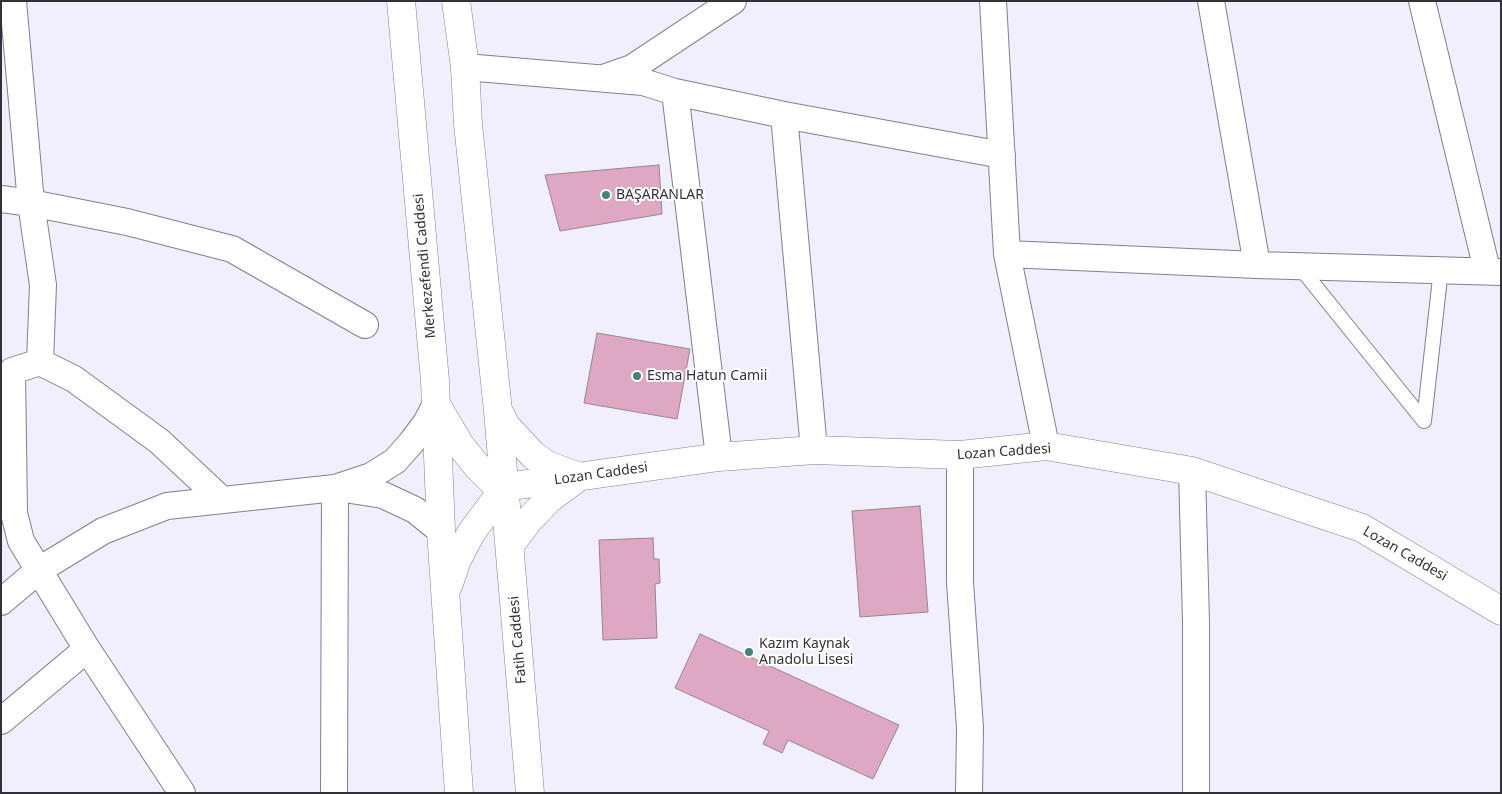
<!DOCTYPE html>
<meta charset="utf-8">
<style>
body{margin:0}
#map{position:relative;width:1502px;height:794px;overflow:hidden;background:#f1effe;font-family:"Noto Sans",sans-serif}
canvas{display:block}
.frame{position:absolute;inset:0;border:2px solid #323138;pointer-events:none}
</style>
<div id="map">
<canvas width="1502" height="794"></canvas>
<div class="frame"></div>
</div>
<script>
const context = document.querySelector('canvas').getContext('2d');
context.lineJoin = 'round';
function fill(path, color) { context.fillStyle = color; context.fill(path, 'evenodd'); }
const poly = rows => new Path2D(rows.map(r => 'M' + r).join(''));
function trace(path, color, width, dash) { context.strokeStyle = color; context.lineWidth = width; context.lineCap = dash ? 'butt' : 'round'; context.setLineDash(dash || []); context.stroke(path); }
function label(font, color, halo, rows, align = 'center') {
  context.font = font + ' "Noto Sans",sans-serif'; context.lineWidth = 4; context.setLineDash([]); context.textBaseline = 'middle'; context.strokeStyle = halo; context.fillStyle = color; for (const [text, x, y, turn = 0] of rows) {
    context.save(); context.translate(x, y); context.rotate((+turn || 0) * Math.PI / 180); context.textAlign = isNaN(turn) ? turn : align; if (halo) context.strokeText(text, 0, 0); context.fillText(text, 0, 0); context.restore();
  }
}
const building = poly([
 [659,165,662,214,560,231,545,175,659,165],
 [597,333,690,349,677,419,584,403,597,333],
 [920,506,928,612,860,617,852,511,920,506],
 [653,538,654,559,659,559,660,583,655,584,657,638,603,640,599,540,653,538],
 [700,634,899,725,873,779,788,740,782,753,763,744,769,731,675,688,700,634]
]);
const lane = poly([
 [1299,266,1424,421],
 [1424,421,1441,269]
]);
const street = poly([
 [13,1,31,203,43,285,40,362,74,379,159,441,221,499],
 [993,1,1007,254,1046,446],
 [1211,1,1257,265],
 [1422,1,1487,270],
 [465,67,643,82,675,92,784,115,1002,155],
 [606,77,632,68,733,1],
 [675,92,719,457],
 [784,115,814,450],
 [1,199,31,203,127,222,232,249,365,325],
 [1007,254,1257,265,1501,272],
 [40,362,12,371,14,513,21,541,87,649,182,793],
 [960,455,960,582,970,728,969,793],
 [1192,471,1196,622,1196,793],
 [338,488,383,495,415,510,441,531],
 [1,602,39,570,103,531,167,506,335,488,371,476,395,461,411,443,426,423,436,404],
 [1,721,87,649],
 [334,793,335,488]
]);
const secondary = poly([
 [401,1,435,381,441,531,459,793],
 [456,1,465,67,468,124,498,411,530,793],
 [436,404,460,445,477,466,493,482,505,487,719,457,814,450,960,455,1046,446,1192,471,1362,528,1501,611],
 [499,412,506,426,533,455,547,465,577,476],
 [510,545,529,520,549,499,576,479],
 [448,586,457,560,471,533,505,487]
]);
const markers = [
 [606,195,5,"#418577"],
 [637,376,5,"#418577"],
 [749,652,5,"#418577"]
];
const poiNames = [
 ["BAŞARANLAR",616,195],
 ["Esma Hatun Camii",647,376],
 ["Kazım Kaynak",759,644],
 ["Anadolu Lisesi",759,660]
];
const streetNames = [
 ["Merkezefendi Caddesi",425,266,-95],
 ["Lozan Caddesi",1004,452,-4],
 ["Lozan Caddesi",601,474,-8],
 ["Lozan Caddesi",1405,554,30],
 ["Fatih Caddesi",518,640,-95]
];
fill(building, '#dea8c2');
trace(building, '#97858d', 1);
trace(lane, '#817f8f', 16);
trace(street, '#817f8f', 28);
trace(secondary, '#817f8f', 29);
trace(lane, '#fff', 14);
trace(street, '#fff', 26);
trace(secondary, '#fff', 28);
for (const [x, y, r, color] of markers) { const dot = new Path2D(); dot.arc(x, y, r, 0, 2 * Math.PI); context.fillStyle = color; context.fill(dot); trace(dot, '#fff', 2); }
label('14px', '#323138', '#fff', poiNames, 'left');
label('14px', '#323138', '#fff', streetNames);
</script>
